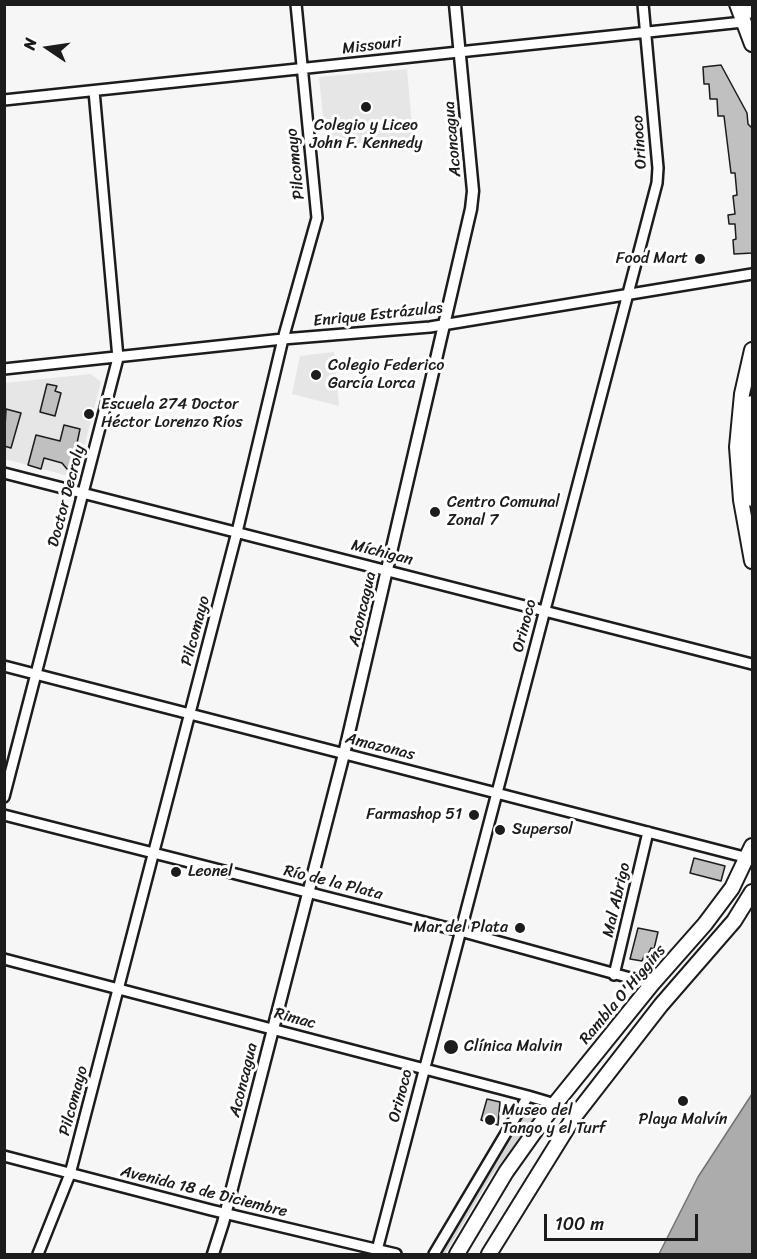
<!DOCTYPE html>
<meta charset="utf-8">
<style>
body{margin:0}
#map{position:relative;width:757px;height:1259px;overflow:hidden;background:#f6f6f6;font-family:Sriracha,sans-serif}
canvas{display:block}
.frame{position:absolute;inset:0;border:6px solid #1c1c1c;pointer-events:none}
.north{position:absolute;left:18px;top:18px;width:60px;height:60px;-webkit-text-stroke:4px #fff;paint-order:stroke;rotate:283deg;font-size:16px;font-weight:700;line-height:24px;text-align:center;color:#1c1c1c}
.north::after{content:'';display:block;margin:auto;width:21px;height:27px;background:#1c1c1c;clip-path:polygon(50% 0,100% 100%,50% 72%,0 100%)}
.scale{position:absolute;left:544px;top:1214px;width:154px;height:27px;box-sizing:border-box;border:3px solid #1c1c1c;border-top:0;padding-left:8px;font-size:18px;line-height:21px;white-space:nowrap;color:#1c1c1c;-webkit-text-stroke:4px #fff;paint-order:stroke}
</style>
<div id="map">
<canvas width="757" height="1259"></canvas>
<div class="frame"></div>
<div class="north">N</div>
<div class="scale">100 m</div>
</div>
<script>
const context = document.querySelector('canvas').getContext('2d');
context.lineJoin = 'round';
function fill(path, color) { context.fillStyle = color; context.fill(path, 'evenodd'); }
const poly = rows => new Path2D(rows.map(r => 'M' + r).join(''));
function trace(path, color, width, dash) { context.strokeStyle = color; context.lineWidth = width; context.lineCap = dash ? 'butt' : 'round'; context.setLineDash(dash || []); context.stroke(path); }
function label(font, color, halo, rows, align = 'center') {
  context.font = font + ' Sriracha,sans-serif'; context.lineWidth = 6; context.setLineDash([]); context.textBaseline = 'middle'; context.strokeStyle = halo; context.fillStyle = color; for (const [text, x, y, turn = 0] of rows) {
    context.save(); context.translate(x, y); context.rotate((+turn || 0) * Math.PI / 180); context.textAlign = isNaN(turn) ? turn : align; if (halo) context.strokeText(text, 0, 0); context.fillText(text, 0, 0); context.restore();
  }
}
const built = poly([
 [407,69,413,138,326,146,319,77],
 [334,352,339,406,292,394,300,356],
 [91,374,101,382,76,478,5,459,4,383]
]);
const green = poly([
 [529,1105,538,1107,540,1110,492,1175,445,1254,441,1254]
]);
const water = poly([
 [752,1094,752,1254,659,1254,698,1177,752,1094]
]);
const building = poly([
 [721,65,747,113,748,124,753,129,753,253,734,254,733,240,736,239,735,224,729,224,728,215,735,214,733,196,737,195,735,173,731,173,724,116,718,116,717,99,710,99,709,84,704,84,703,67,721,65],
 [47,384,57,386,55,391,61,393,55,416,40,412,47,384],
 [6,409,21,413,11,448,4,446,6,409],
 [64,425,80,429,72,467,67,469,62,463,44,458,41,469,28,465,36,435,60,441,64,425],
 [694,858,725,866,721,881,690,873,694,858],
 [638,928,658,932,654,949,651,948,647,956,644,956,642,961,630,959,638,928],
 [487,1099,500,1102,498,1125,481,1120,487,1099]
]);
const minor = poly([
 [4,100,743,22],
 [4,369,283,339,430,327,752,274],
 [4,473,752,664],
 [4,666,748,858],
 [4,797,118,358,94,91],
 [4,815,460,931,652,984],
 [4,959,528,1096,555,1104,574,1117],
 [614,975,648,832],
 [4,1156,211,1210,396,1254],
 [377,1250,657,183,658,168,643,4],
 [38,1254,70,1174,237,532,283,339,317,218,296,4],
 [434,1254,528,1096]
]);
const tertiary = poly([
 [213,1254,223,1223,344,754,471,209,473,191,455,4]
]);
const primary = poly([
 [737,4,752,44],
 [750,4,752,11],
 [752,350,742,394,737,447,741,500,752,561],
 [752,403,749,445,749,475,752,499],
 [457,1254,506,1172,533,1134,555,1104,652,984,705,924,732,888,752,846],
 [489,1254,574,1117,661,1005,734,921,752,892]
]);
const markers = [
 [366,107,6,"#1c1c1c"],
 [700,259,6,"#1c1c1c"],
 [316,375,6,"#1c1c1c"],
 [89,414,6,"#1c1c1c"],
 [435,512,6,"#1c1c1c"],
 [474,815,6,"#1c1c1c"],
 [500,830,6,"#1c1c1c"],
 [176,872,6,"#1c1c1c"],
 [520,928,6,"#1c1c1c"],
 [451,1047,8,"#1c1c1c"],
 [683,1101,6,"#1c1c1c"],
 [490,1120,6,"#1c1c1c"]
];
const streetNames = [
 ["Missouri",372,46,-7],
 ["Aconcagua",453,139,-95],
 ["Orinoco",640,142,-94],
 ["Pilcomayo",296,164,-96],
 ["Enrique Estrázulas",378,315,-6],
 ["Doctor Decroly",67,496,-75],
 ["Míchigan",382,553,14],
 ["Aconcagua",363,609,-77],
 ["Orinoco",525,626,-75],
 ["Pilcomayo",196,631,-75],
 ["Amazonas",380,747,14],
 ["Río de la Plata",333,883,14],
 ["Mal Abrigo",617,900,-77],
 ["Rambla O'Higgins",623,995,-50],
 ["Rimac",295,1019,15],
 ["Aconcagua",244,1080,-76],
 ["Orinoco",401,1096,-75],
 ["Pilcomayo",74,1101,-75],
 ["Avenida 18 de Diciembre",204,1192,14]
];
const poiNames = [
 ["Colegio y Liceo",366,126,"center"],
 ["John F. Kennedy",366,144,"center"],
 ["Food Mart",688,259,"right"],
 ["Colegio Federico",328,366],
 ["García Lorca",328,384],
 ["Escuela 274 Doctor",101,405],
 ["Héctor Lorenzo Ríos",101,423],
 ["Centro Comunal",447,503],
 ["Zonal 7",447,521],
 ["Farmashop 51",462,815,"right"],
 ["Supersol",512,830],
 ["Leonel",188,872],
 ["Mar del Plata",508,928,"right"],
 ["Clínica Malvin",464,1047],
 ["Museo del",502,1111],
 ["Tango y el Turf",502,1129],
 ["Playa Malvín",683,1120,"center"]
];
fill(built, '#e6e6e6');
fill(green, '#d6d6d6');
fill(water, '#acacac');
trace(water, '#727272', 1.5);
fill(building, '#c0c0c0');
trace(building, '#1c1c1c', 1.5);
trace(minor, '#1c1c1c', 14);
trace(tertiary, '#1c1c1c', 15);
trace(primary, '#1c1c1c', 18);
trace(minor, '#fff', 9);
trace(tertiary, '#fff', 10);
trace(primary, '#fff', 14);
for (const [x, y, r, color] of markers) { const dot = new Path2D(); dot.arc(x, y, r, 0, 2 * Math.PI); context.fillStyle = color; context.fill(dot); trace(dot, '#fff', 2); }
label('16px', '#1c1c1c', '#fff', streetNames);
label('16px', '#1c1c1c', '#fff', poiNames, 'left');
</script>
